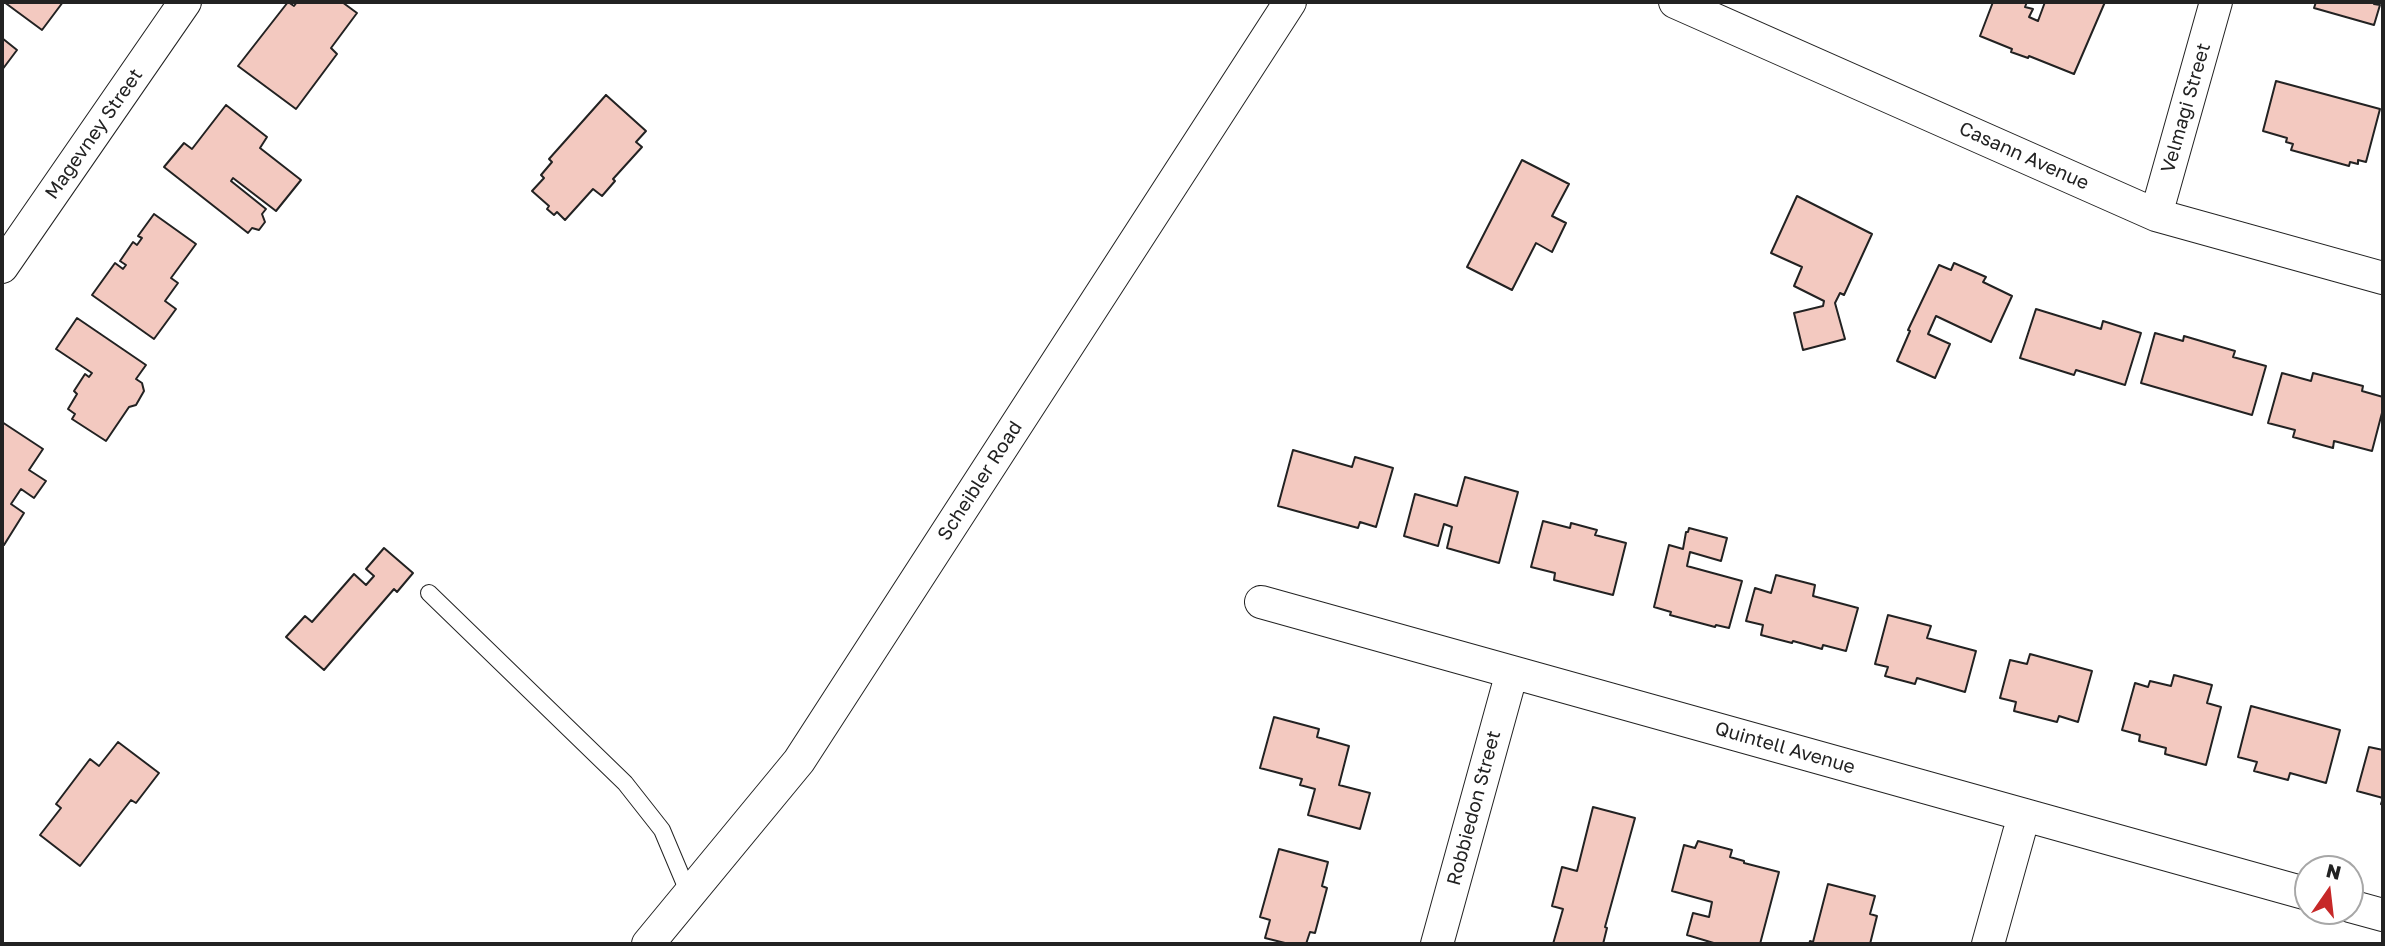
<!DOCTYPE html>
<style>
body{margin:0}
#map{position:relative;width:2385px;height:946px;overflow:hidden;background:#fff;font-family:"Golos Text",sans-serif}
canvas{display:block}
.frame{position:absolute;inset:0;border:4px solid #222;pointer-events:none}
.north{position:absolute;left:2294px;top:855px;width:70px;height:70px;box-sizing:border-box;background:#fff;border:2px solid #a7a7a7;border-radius:50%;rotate:14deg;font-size:19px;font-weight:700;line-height:28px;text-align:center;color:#222}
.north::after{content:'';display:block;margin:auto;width:24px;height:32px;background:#c62828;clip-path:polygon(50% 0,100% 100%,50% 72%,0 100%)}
</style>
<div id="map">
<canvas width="2385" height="946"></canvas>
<div class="frame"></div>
<div class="north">N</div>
</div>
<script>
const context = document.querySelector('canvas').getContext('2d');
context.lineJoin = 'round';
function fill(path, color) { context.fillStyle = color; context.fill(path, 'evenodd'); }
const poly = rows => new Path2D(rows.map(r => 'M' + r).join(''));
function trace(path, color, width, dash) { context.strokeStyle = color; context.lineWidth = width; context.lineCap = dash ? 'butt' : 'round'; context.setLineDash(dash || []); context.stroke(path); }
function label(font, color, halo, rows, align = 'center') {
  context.font = font + ' "Golos Text",sans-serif'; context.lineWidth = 5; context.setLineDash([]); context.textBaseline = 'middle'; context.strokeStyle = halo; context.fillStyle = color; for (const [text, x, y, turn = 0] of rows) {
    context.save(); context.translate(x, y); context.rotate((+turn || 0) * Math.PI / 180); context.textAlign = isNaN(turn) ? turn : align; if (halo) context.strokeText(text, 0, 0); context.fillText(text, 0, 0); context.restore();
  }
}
const building = poly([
 [4,2,63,2,42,30,4,2],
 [288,2,294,6,297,2,342,2,357,13,331,48,337,54,296,109,238,66,288,2],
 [1993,2,2027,2,2025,7,2033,9,2029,17,2038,21,2045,2,2105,2,2074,74,2029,56,2028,58,2011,52,2012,49,1980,36,1993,2],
 [2316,2,2375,2,2374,4,2380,5,2374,25,2314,8,2316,2],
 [2,38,17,50,2,70,2,38],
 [2276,81,2380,109,2366,162,2358,160,2358,164,2350,162,2349,166,2291,150,2293,144,2286,142,2287,138,2263,131,2276,81],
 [606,95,646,131,636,142,642,147,613,179,615,181,602,196,593,189,565,220,557,212,554,215,547,209,549,206,532,191,544,178,541,175,552,162,549,159,606,95],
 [226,105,267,137,260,148,301,180,276,211,233,178,231,181,266,209,262,214,265,222,259,230,252,228,248,233,164,167,184,143,192,149,226,105],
 [1522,160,1569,184,1552,216,1566,223,1552,252,1536,243,1512,290,1467,267,1522,160],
 [1797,196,1872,234,1844,295,1840,293,1835,303,1845,339,1803,350,1794,313,1823,306,1824,301,1794,286,1802,267,1771,253,1797,196],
 [154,214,196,244,171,278,178,283,165,301,176,309,154,339,92,295,115,263,123,269,126,265,120,261,133,242,137,245,142,238,138,236,154,214],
 [1954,263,1986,277,1983,282,2012,296,1991,342,1936,316,1928,334,1950,344,1935,378,1897,361,1910,331,1908,330,1939,265,1951,270,1954,263],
 [2036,309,2101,329,2103,321,2141,333,2125,385,2076,370,2074,375,2020,358,2036,309],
 [77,318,146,365,136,379,142,383,144,391,136,405,129,407,106,441,72,419,75,414,68,409,77,394,74,391,85,374,89,377,92,373,56,349,77,318],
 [2155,333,2183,341,2184,336,2235,351,2233,357,2266,366,2252,415,2141,383,2155,333],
 [2282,373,2311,381,2313,373,2363,386,2362,391,2383,397,2383,409,2372,451,2334,441,2333,448,2293,437,2295,430,2268,423,2282,373],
 [2,422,43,449,29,470,46,481,34,498,21,489,11,504,24,513,4,545,2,544,2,422],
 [1293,450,1352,467,1355,457,1393,468,1376,527,1360,522,1358,528,1278,506,1293,450],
 [1465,477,1518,492,1499,563,1447,548,1452,527,1444,524,1438,546,1404,536,1415,494,1457,506,1465,477],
 [1543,521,1570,528,1571,523,1597,530,1595,535,1626,543,1613,595,1554,580,1555,573,1531,567,1543,521],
 [1689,528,1727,538,1721,561,1690,552,1687,566,1742,581,1729,628,1716,625,1715,627,1670,615,1671,612,1654,607,1669,545,1683,549,1686,532,1688,532,1689,528],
 [384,548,413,573,397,592,394,589,324,670,286,637,305,616,312,622,354,574,366,585,374,576,366,569,384,548],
 [1776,575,1815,585,1813,596,1858,608,1846,651,1823,645,1822,649,1793,641,1792,643,1761,635,1763,625,1746,621,1755,588,1771,593,1776,575],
 [1888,615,1931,626,1927,638,1976,651,1965,692,1917,678,1915,684,1885,676,1888,667,1875,664,1888,615],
 [2030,654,2092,671,2078,722,2059,716,2057,722,2014,711,2016,702,2000,698,2010,660,2027,664,2030,654],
 [2174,675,2212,685,2207,703,2221,707,2206,765,2165,754,2166,748,2139,741,2140,735,2122,730,2135,683,2148,687,2150,681,2171,686,2174,675],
 [2251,706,2340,730,2326,783,2290,773,2288,780,2254,771,2257,762,2238,757,2251,706],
 [1274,717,1319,729,1317,737,1349,746,1339,785,1370,793,1360,829,1308,815,1315,789,1300,785,1302,779,1260,768,1274,717],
 [118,742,159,773,136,803,131,800,80,866,40,835,61,808,56,804,90,759,99,766,118,742],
 [2369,747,2383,750,2383,805,2381,804,2383,798,2357,791,2369,747],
 [1593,807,1635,818,1605,927,1607,928,1603,944,1553,944,1563,909,1552,906,1562,867,1577,871,1593,807],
 [1698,841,1732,850,1730,857,1744,861,1744,863,1779,872,1760,944,1717,944,1687,935,1693,913,1709,917,1712,902,1672,891,1684,845,1695,848,1698,841],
 [1279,849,1328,862,1322,886,1327,888,1315,933,1310,932,1306,944,1289,944,1265,938,1270,920,1260,917,1279,849],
 [1828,884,1875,896,1870,914,1877,916,1870,944,1809,944,1810,941,1813,942,1828,884]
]);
const lane = poly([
 [429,593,625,783,662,830,689,894]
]);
const street = poly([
 [1675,2,2156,215,2383,278],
 [2156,215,2216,2],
 [2,267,185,2],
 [1261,602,2308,894],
 [2350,906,2383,915],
 [648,944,799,761,1290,2],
 [1437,944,1512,672],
 [1988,944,2024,815]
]);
const streetNames = [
 ["Velmagi Street",2186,108,-74],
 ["Magevney Street",94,134,-55],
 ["Casann Avenue",2024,156,24],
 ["Scheibler Road",980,481,-57],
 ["Quintell Avenue",1785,748,16],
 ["Robbiedon Street",1474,808,-75]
];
fill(building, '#f3c9c0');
trace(building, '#222', 2);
trace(lane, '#222', 18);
trace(street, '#222', 34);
trace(lane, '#fff', 16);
trace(street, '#fff', 32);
label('19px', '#222', '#fff', streetNames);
</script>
